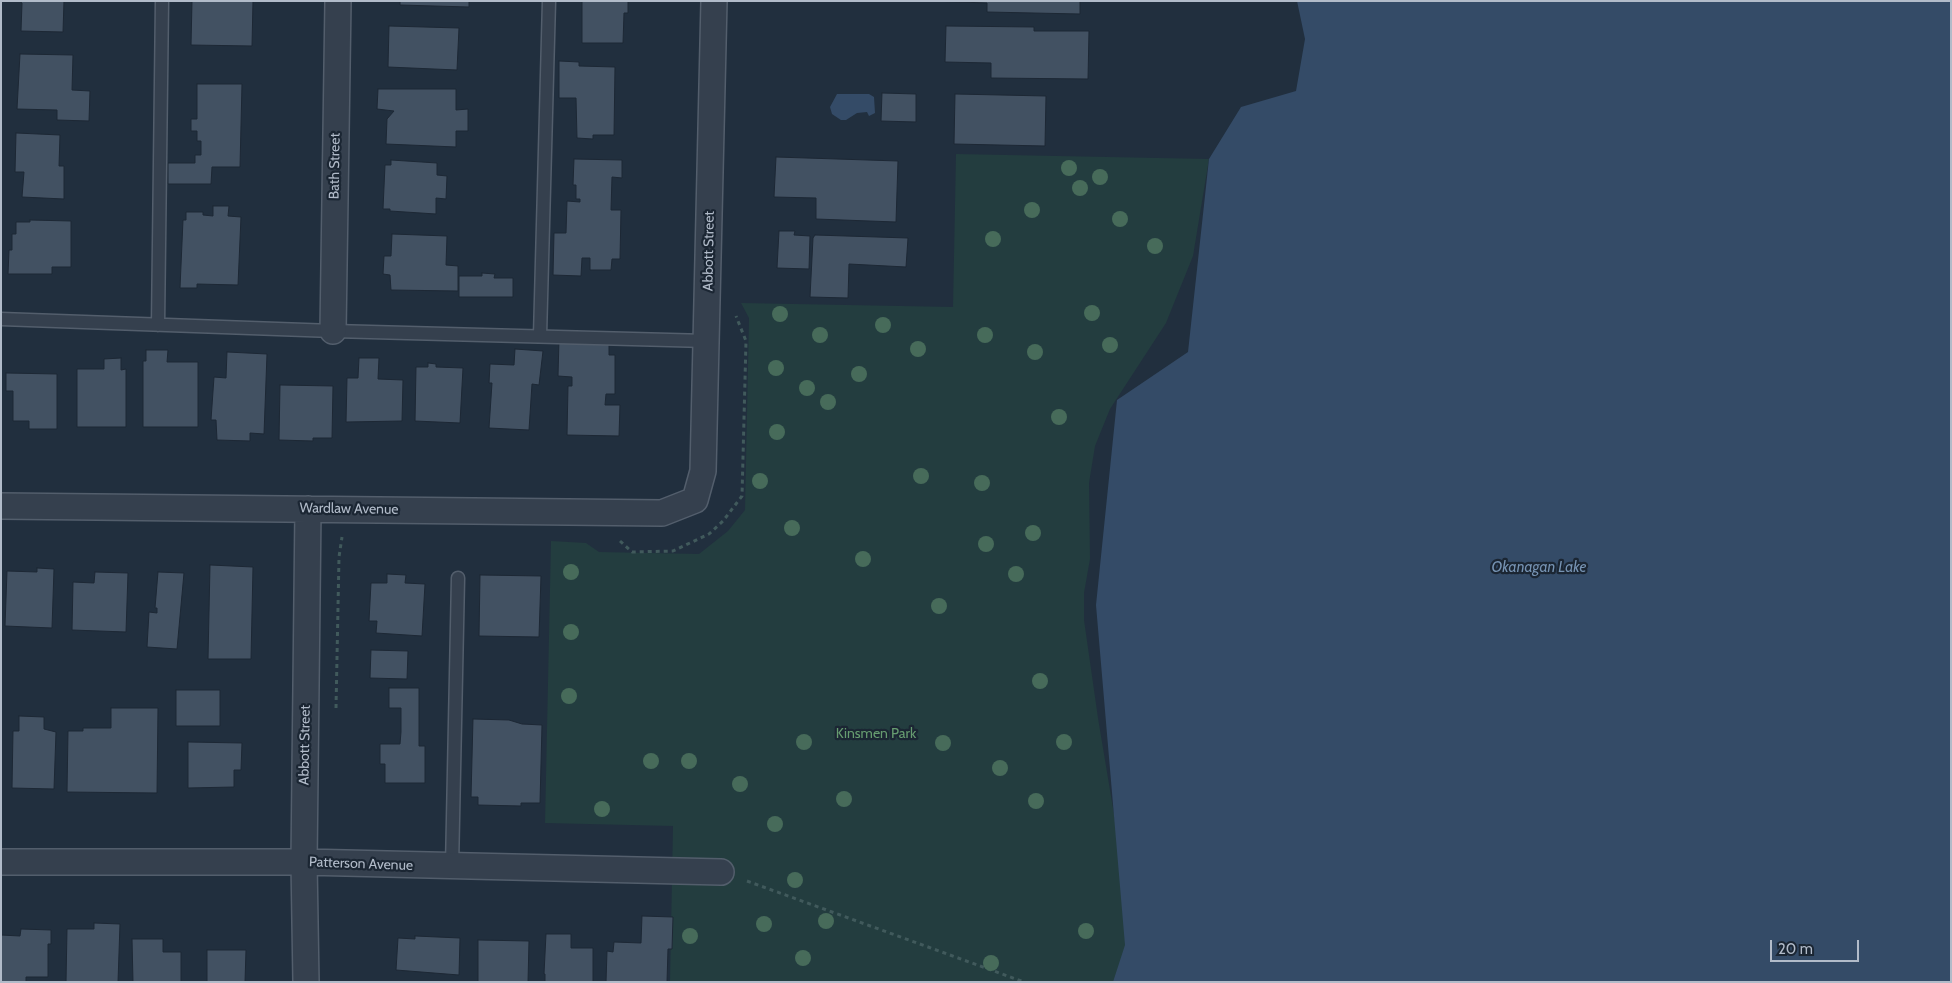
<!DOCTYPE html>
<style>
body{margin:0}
#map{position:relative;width:1952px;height:983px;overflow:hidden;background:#212f3e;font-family:Cabin,sans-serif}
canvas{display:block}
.frame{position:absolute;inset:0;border:2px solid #b1bbc9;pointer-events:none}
.scale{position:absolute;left:1770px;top:940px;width:89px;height:22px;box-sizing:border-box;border:2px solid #b1bbc9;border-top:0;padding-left:6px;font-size:15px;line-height:18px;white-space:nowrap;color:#b1bbc9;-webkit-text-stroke:4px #1b2633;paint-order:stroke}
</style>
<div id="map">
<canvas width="1952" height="983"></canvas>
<div class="frame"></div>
<div class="scale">20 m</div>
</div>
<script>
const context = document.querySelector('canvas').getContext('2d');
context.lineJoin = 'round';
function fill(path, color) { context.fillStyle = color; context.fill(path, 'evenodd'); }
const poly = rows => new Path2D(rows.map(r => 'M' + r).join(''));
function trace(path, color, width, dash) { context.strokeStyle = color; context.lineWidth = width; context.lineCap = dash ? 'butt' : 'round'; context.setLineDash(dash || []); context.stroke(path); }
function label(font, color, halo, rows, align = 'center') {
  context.font = font + ' Cabin,sans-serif'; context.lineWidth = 4.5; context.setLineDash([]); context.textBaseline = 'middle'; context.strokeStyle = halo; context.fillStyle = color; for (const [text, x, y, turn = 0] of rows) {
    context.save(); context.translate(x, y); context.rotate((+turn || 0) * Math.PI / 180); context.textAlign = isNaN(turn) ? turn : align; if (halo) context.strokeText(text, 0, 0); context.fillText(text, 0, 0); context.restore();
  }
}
const green = poly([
 [956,154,1209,159,1193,256,1166,323,1110,409,1095,446,1089,483,1090,559,1084,593,1084,620,1098,718,1142,982,670,982,673,826,545,823,551,541,586,543,599,552,699,554,728,531,745,510,749,318,741,303,953,307]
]);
const water = poly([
 [1297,1,1951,1,1951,982,1113,982,1125,945,1096,605,1117,400,1188,352,1209,159,1241,107,1296,91,1305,39],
 [837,94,869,94,874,97,875,113,869,116,867,112,857,113,846,120,841,120,832,114,830,107]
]);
const building = poly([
 [19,1,64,1,63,32,21,31,22,3,19,1],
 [192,1,253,1,252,46,191,45,192,1],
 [400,1,469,1,469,7,400,5,400,1],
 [582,1,628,1,628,13,624,13,623,43,582,43,582,1],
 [931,1,1080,1,1080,14,987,12,987,3,931,1],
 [389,26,459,28,457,70,388,67,389,26],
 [946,26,1034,27,1034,31,1089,31,1088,79,991,78,991,63,945,62,946,26],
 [20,54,73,55,72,90,90,91,89,121,57,120,57,110,17,109,20,54],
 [559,61,579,62,579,66,615,67,614,135,593,135,593,139,577,138,576,98,559,98,559,61],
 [197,84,242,84,240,167,212,167,211,184,168,184,168,163,195,163,195,155,201,155,201,141,197,141,197,131,191,131,191,119,197,119,197,84],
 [378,89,456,89,456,110,468,109,468,131,456,131,456,147,386,144,387,119,394,111,377,109,378,89],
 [882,93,916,94,916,122,881,121,882,93],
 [955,94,1046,96,1045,146,954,144,955,94],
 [16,133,60,135,59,166,64,166,64,199,22,197,24,172,15,172,16,133],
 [776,157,898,161,896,222,816,219,816,198,774,197,776,157],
 [574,159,622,160,622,178,612,177,611,210,621,210,620,259,612,259,611,270,590,270,590,258,582,258,581,276,553,275,554,233,566,233,567,201,580,202,580,199,576,199,576,185,573,185,574,159],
 [391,160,437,163,437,175,447,176,446,199,436,198,436,214,390,211,390,209,383,209,385,165,391,165,391,160],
 [213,206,229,206,228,216,241,217,238,285,197,284,197,288,180,288,183,220,186,220,186,212,203,212,203,215,213,216,213,206],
 [30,220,71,221,71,267,52,267,52,274,8,274,9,250,12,250,12,234,16,234,16,222,30,222,30,220],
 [779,231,795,231,794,235,810,236,809,269,777,268,779,231],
 [392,234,447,236,446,265,458,266,458,291,391,290,390,275,383,274,384,256,391,256,392,234],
 [815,235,908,238,906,267,849,264,848,298,810,297,813,238,815,235],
 [482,273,495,274,494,278,513,278,513,297,459,297,459,276,482,276,482,273],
 [559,339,609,342,609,355,615,355,615,394,606,394,605,405,620,405,619,436,567,435,568,386,572,386,572,377,558,376,559,339],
 [515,349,543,351,539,385,532,384,529,430,489,428,492,383,489,383,490,364,514,365,515,349],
 [146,350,168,350,167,362,198,362,198,427,143,427,143,361,146,361,146,350],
 [227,352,267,354,264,434,250,433,250,441,217,440,216,420,211,420,214,377,226,378,227,352],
 [121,358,121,370,126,369,126,427,77,427,77,369,104,369,104,359,121,358],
 [359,358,379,358,378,379,403,380,402,421,346,422,347,378,358,378,359,358],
 [428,363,436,364,436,367,463,368,460,423,415,421,416,367,428,367,428,363],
 [6,373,57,374,57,429,29,429,29,421,13,421,13,391,6,391,6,373],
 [280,385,333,386,332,438,313,438,313,441,279,440,280,385],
 [210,565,253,567,251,659,208,659,210,565],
 [37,568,54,569,52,628,5,626,7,571,37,572,37,568],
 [95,572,128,573,126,632,72,630,73,582,94,583,95,572],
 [158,572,184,573,177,649,147,647,149,612,157,613,157,608,155,608,158,572],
 [387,574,406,575,405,583,425,584,422,636,376,633,377,621,369,621,371,583,387,583,387,574],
 [480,575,541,576,539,637,479,636,480,575],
 [371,650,408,651,407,679,370,678,371,650],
 [389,688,419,688,419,746,425,746,425,783,385,783,385,764,380,764,380,744,400,744,401,732,401,708,389,708,389,688],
 [176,690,220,690,220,726,176,726,176,690],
 [111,708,158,708,157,793,67,792,68,731,83,731,83,728,111,728,111,708],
 [19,716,44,717,44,729,56,732,54,789,12,788,13,731,19,731,19,716],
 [473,719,509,720,522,724,542,725,540,803,521,803,521,806,478,805,478,797,471,797,473,719],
 [188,742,242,743,241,770,234,770,234,787,188,788,188,742],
 [642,916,673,917,672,949,668,949,667,982,606,982,607,951,613,952,614,942,641,943,642,916],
 [94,923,120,924,118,982,66,982,67,929,94,929,94,923],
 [21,929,51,930,51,944,48,944,48,977,26,977,26,982,1,982,1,935,20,936,21,929],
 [546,934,571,934,571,948,593,948,593,982,545,982,545,974,544,974,546,934],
 [415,936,460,938,459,975,396,970,398,938,415,939,415,936],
 [132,939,163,939,163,952,181,952,181,982,133,982,132,939],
 [478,940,529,941,528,982,478,982,478,940],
 [207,950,246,950,245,982,207,982,207,950]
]);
const path = poly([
 [620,541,632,552,673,551,709,534,723,521,742,496,746,341,736,316],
 [336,708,339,557,342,537],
 [747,881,1024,982]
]);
const service = poly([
 [1,319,333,331,707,341],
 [158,325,162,1],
 [540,336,549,1],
 [452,867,458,578]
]);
const minor = poly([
 [333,331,338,1],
 [1,506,662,513,695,500,703,471,714,1],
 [1,862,304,862,721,872],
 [306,982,304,862,308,509]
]);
const trees = [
 [1069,168],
 [1100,177],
 [1080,188],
 [1032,210],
 [1120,219],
 [993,239],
 [1155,246],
 [1092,313],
 [780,314],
 [883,325],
 [820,335],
 [985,335],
 [1110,345],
 [918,349],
 [1035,352],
 [776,368],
 [859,374],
 [807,388],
 [828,402],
 [1059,417],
 [777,432],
 [921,476],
 [760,481],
 [982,483],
 [792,528],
 [1033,533],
 [986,544],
 [863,559],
 [571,572],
 [1016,574],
 [939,606],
 [571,632],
 [1040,681],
 [569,696],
 [804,742],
 [1064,742],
 [943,743],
 [651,761],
 [689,761],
 [1000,768],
 [740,784],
 [844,799],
 [1036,801],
 [602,809],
 [775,824],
 [795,880],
 [826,921],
 [764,924],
 [1086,931],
 [690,936],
 [803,958],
 [991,963]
];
const streetNames = [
 ["Bath Street",335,166,-89],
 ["Abbott Street",709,251,-89],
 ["Wardlaw Avenue",349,509,1],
 ["Abbott Street",305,745,-89],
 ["Patterson Avenue",361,864,2]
];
const parkNames = [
 ["Kinsmen Park",876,734]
];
const waterNames = [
 ["Okanagan Lake",1539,568]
];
fill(green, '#233d3f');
fill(water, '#344b67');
fill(building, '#425162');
trace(building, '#1d2835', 1);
trace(service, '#535e6c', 15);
trace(minor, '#535e6c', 28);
trace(path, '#415a5c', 3, [4, 4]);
trace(service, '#35404e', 12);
trace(minor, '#35404e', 25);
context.fillStyle = '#476b5a';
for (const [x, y] of trees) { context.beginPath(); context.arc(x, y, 8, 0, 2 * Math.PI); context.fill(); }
label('14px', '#b1bbc9', '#1b2633', streetNames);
label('14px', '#669c70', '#1b2633', parkNames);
label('italic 15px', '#7693b3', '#1b2633', waterNames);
</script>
